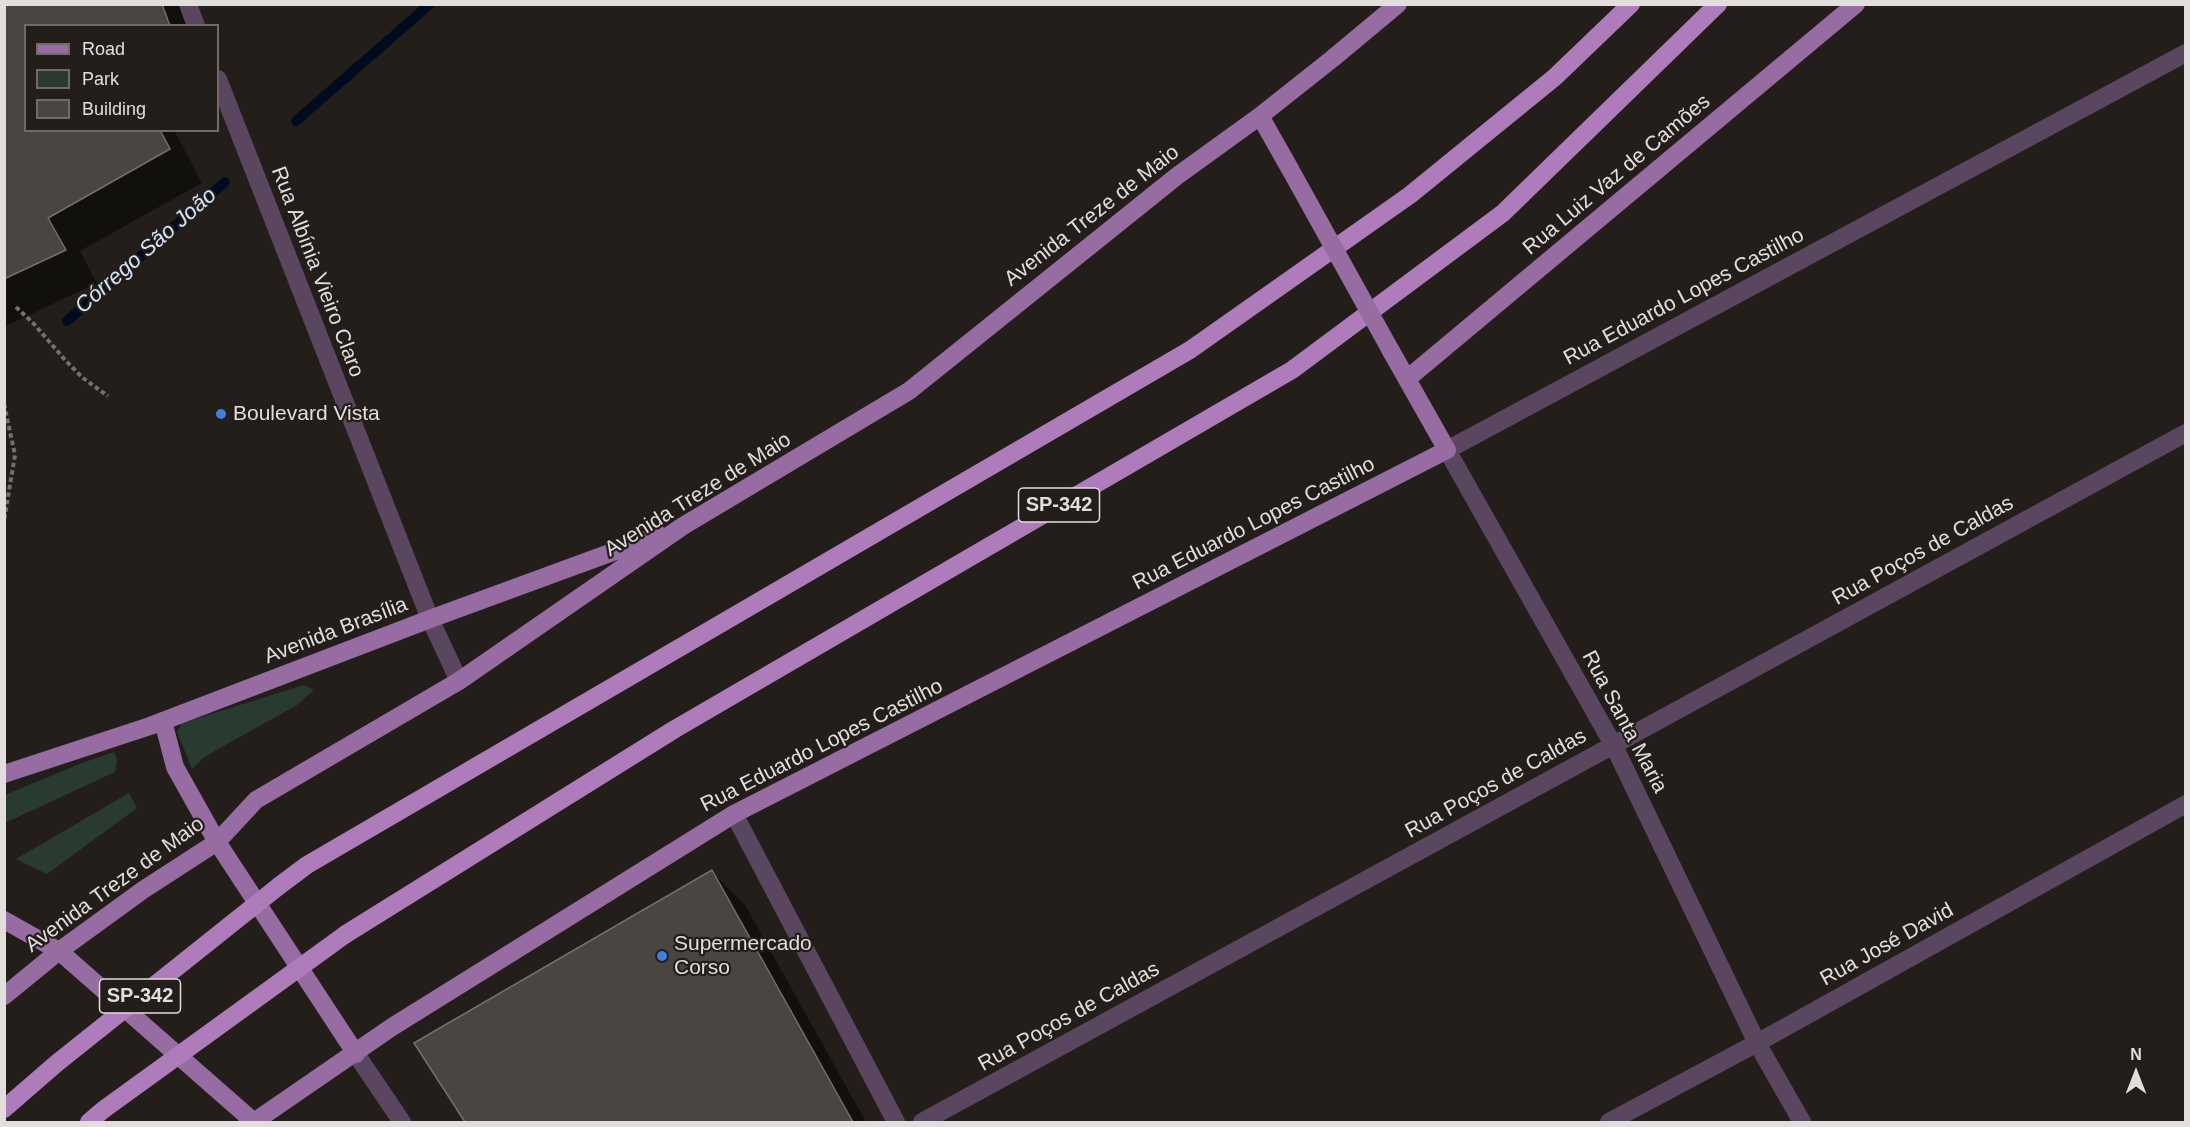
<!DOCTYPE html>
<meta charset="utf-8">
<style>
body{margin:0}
#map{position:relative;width:2190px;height:1127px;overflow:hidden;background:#231e1a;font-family:Arial,sans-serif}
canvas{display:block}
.frame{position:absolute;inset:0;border:6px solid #e1dedb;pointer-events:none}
.legend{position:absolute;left:24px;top:24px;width:195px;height:108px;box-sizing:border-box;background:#231e1a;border:2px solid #6f6b67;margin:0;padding:8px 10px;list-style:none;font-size:18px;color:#e1dedb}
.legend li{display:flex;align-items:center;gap:12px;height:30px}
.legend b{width:30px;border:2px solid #6f6b67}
.north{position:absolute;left:2106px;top:1043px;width:60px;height:60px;-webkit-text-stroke:4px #231e1a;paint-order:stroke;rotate:0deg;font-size:16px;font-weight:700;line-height:24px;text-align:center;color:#e1dedb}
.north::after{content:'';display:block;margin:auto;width:21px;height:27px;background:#e1dedb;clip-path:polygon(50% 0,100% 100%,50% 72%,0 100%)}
</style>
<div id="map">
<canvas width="2190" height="1127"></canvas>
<div class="frame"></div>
<ul class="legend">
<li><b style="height:8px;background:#966ca2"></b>Road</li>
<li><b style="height:16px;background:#293b30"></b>Park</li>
<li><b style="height:16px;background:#4b4541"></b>Building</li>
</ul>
<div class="north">N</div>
</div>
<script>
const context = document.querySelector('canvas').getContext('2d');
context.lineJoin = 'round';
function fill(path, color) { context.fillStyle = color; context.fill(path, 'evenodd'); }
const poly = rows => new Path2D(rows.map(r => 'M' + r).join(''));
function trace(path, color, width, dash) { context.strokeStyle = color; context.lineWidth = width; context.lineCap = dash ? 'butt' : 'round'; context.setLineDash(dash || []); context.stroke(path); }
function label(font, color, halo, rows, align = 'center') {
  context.font = font + ' Arial,sans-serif'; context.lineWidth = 4.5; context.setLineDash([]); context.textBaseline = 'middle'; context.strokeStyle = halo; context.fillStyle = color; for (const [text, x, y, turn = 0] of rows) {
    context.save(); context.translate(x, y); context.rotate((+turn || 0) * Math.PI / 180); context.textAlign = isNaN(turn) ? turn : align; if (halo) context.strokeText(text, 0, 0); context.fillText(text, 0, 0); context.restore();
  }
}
const green = poly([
 [304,685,314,690,297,705,204,757,192,769,177,732,182,723],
 [114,752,117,760,115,772,7,822,5,820,5,795,82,763],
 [129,793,137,808,47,874,16,859]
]);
const shadow = poly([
 [4,4,181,4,189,26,26,26,26,130,174,130,202,183,80,251,97,283,4,327],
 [712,872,745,905,866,1122,466,1122,416,1043]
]);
const stream = poly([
 [296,121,430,4],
 [67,321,225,182]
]);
const building = poly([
 [4,4,162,4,170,26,26,26,26,130,160,130,170,149,48,218,66,250,4,279,4,4],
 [712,870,853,1122,465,1122,414,1043,712,870]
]);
const path = poly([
 [16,307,34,324,66,361,83,378,108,396],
 [4,404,15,455,4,521]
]);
const minor = poly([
 [188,4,196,26],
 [218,79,430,619,459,681],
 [734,814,896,1122],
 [356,1054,402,1122],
 [922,1122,2186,433],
 [1609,1122,1757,1043,2186,804],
 [1802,1122,1757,1043,1614,746,1447,450,2186,53]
]);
const major = poly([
 [1260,116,1290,169],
 [1407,379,1856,4],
 [163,721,175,767,217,842,356,1054],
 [4,774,150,726,430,619,659,535],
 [4,920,59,951,254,1122],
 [4,996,59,951,143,890,217,842,256,800,459,681,683,526,909,391,1177,176,1260,116,1332,59,1398,4],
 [254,1122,392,1027,734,814,1447,450,1391,351]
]);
const highway = poly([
 [279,886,307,865,1190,350,1410,195,1555,77,1631,4],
 [346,934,675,729,1292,370,1503,213,1718,4]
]);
const majorBridge = poly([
 [1290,169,1391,351]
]);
const highwayBridge = poly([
 [4,1109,57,1063,279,886],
 [89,1122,103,1110,346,934]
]);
const markers = [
 [221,414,6,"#3f7fe0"],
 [662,956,6,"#3f7fe0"]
];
const shields = [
 [1059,505,81],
 [140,996,81]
];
const shieldNames = [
 ["SP-342",1059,505],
 ["SP-342",140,996]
];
const streetNames = [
 ["Rua Luiz Vaz de Camões",1617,175,-40],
 ["Avenida Treze de Maio",1092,216,-38],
 ["Rua Albínia Vieiro Claro",317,272,69],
 ["Rua Eduardo Lopes Castilho",1684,297,-28],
 ["Avenida Treze de Maio",698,495,-32],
 ["Rua Eduardo Lopes Castilho",1254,524,-27],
 ["Rua Poços de Caldas",1923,551,-29],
 ["Avenida Brasília",336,631,-21],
 ["Rua Santa Maria",1624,722,62],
 ["Rua Eduardo Lopes Castilho",822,746,-27],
 ["Rua Poços de Caldas",1496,784,-29],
 ["Avenida Treze de Maio",115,885,-36],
 ["Rua José David",1887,945,-29],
 ["Rua Poços de Caldas",1069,1017,-29]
];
const poiNames = [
 ["Boulevard Vista",233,414],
 ["Supermercado",674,944],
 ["Corso",674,968]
];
const waterNames = [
 ["Córrego São João",146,251,-41]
];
fill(green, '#293b30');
fill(shadow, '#0007');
trace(stream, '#000b1f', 10);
fill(building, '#4b4541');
trace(building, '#756f6a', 1.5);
trace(path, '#74706c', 4, [4.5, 3]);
trace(minor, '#5b4660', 18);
trace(major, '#966ca2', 18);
trace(highway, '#ae7bbb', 18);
trace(majorBridge, '#966ca2', 18);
trace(highwayBridge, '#ae7bbb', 18);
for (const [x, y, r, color] of markers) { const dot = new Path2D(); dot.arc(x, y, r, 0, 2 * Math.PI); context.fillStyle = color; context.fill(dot); trace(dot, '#231e1a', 2); }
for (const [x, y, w] of shields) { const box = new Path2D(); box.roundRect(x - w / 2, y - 17, w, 34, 4.5); context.fillStyle = '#231e1a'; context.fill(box); trace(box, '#e1dedb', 1.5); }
label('bold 20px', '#e1dedb', null, shieldNames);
label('21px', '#e1dedb', '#231e1a', streetNames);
label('21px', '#e1dedb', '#231e1a', poiNames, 'left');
label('italic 22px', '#d5e4f8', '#231e1a', waterNames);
</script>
